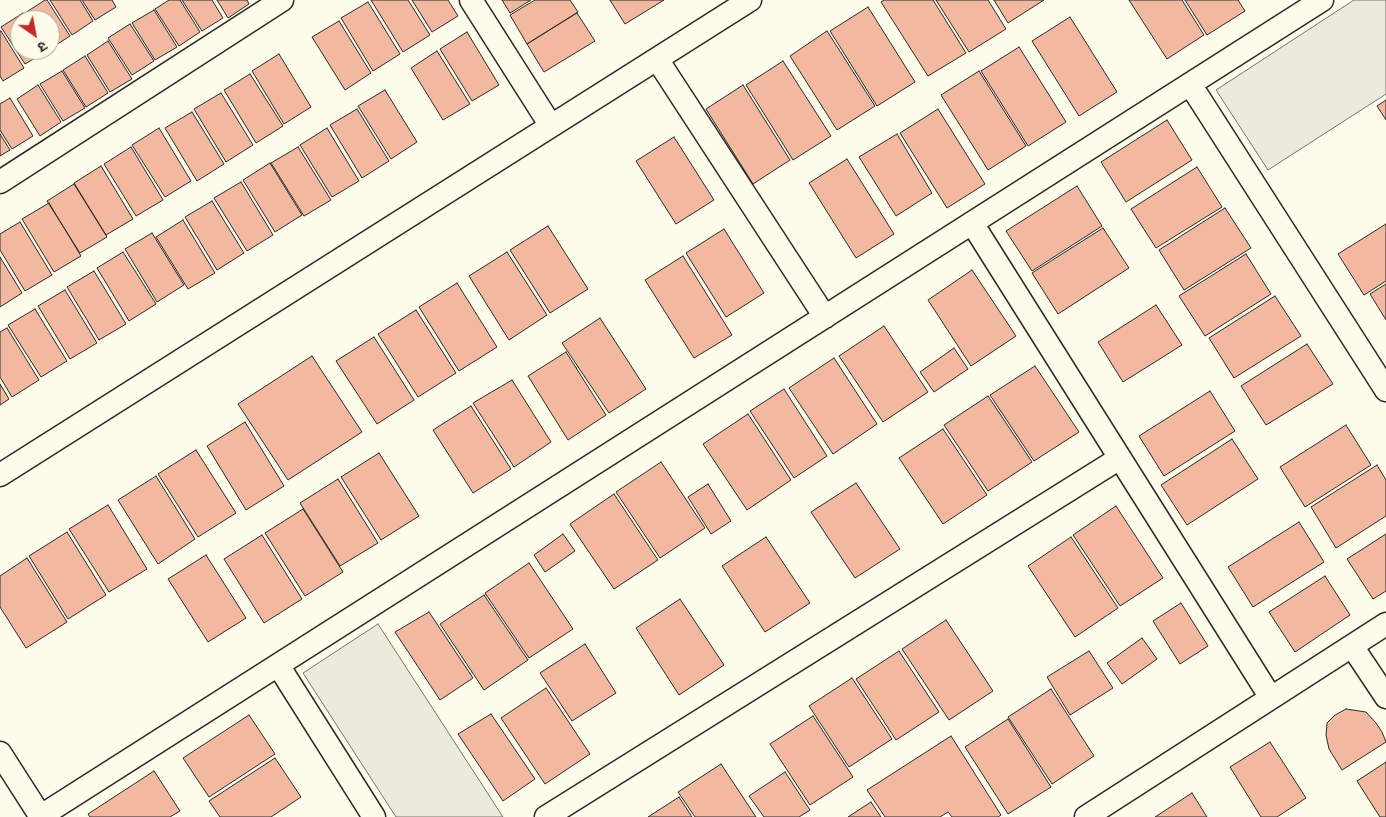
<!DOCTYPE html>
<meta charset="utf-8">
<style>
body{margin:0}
#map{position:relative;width:1386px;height:817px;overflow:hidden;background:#fdfbea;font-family:"IBM Plex Sans","Noto Sans Devanagari",sans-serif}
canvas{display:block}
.north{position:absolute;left:10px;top:10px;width:50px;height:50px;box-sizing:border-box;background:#fdfbea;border:1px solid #a9a89e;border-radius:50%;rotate:147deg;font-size:14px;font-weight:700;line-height:20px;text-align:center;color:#2b2b2b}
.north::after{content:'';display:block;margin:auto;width:18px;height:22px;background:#c62828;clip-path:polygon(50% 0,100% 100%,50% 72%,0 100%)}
</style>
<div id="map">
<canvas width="1386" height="817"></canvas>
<div class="north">उ</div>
</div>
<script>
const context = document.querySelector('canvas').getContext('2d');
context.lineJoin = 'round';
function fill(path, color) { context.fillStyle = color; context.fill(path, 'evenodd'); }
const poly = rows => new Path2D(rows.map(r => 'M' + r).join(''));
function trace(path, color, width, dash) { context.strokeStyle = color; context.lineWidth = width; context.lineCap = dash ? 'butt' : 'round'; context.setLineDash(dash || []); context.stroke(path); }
const green = poly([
 [1354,0,1386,0,1386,94,1268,170,1216,90,1354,0],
 [378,624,503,817,396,817,303,673,378,624]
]);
const building = poly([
 [45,0,47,0,70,36,50,49,50,20,30,20,25,13,45,0],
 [50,0,80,0,93,21,72,35,50,0],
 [82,0,112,0,116,7,95,20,82,0],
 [169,0,180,0,200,32,179,46,155,9,169,0],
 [182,0,212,0,223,18,202,31,182,0],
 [217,0,247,0,249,4,228,18,217,0],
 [371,0,408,0,430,35,403,52,371,0],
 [412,0,448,0,458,16,432,32,412,0],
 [502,0,531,0,510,13,502,0],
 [535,0,570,0,578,12,527,44,510,15,535,0],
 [610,0,664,0,625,24,610,0],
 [884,0,933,0,966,53,928,76,881,2,884,0],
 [936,0,988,0,1006,29,969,52,936,0],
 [994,0,1044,0,1008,23,994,0],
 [1129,0,1182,0,1204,35,1167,59,1129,0],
 [1185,0,1238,0,1245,11,1207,35,1185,0],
 [368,2,400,54,373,71,341,18,368,2],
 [868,7,915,82,877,106,830,31,868,7],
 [154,10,177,47,155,60,132,23,154,10],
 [23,13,27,20,20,20,20,50,47,51,25,64,1,27,23,13],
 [577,13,595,41,544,72,527,44,577,13],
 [1070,17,1117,92,1079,116,1032,41,1070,17],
 [339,21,371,73,345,90,312,37,339,21],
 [130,24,154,61,132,75,108,38,130,24],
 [0,31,1,31,24,68,3,81,0,76,0,31],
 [827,31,875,106,837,130,790,56,827,31],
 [467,32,499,85,472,101,440,49,467,32],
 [108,41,132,79,110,92,87,55,108,41],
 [1019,47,1066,122,1028,146,981,71,1019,47],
 [437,51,470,104,443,120,411,68,437,51],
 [279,54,311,107,284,124,252,71,279,54],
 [85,56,108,93,86,107,63,70,85,56],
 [783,61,831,136,793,160,746,85,783,61],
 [62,71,85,108,63,121,40,84,62,71],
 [979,71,1026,146,988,170,941,95,979,71],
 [250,74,283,126,256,143,224,90,250,74],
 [38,85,61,122,40,136,17,99,38,85],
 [743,85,790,160,753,184,706,109,743,85],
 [385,90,417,142,391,159,358,106,385,90],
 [221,93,253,145,226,162,194,109,221,93],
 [10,98,33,136,12,149,0,130,0,104,10,98],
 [1386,100,1386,120,1377,106,1386,100],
 [357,109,389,161,362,178,330,125,357,109],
 [938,109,985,184,947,208,900,133,938,109],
 [192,112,224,164,197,181,165,128,192,112],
 [1167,120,1192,160,1126,202,1101,162,1167,120],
 [159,128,191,181,165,197,132,145,159,128],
 [327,128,359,181,332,197,300,145,327,128],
 [0,134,10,150,0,156,0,134],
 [897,134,932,193,896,216,859,157,897,134],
 [674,137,714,200,676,224,636,161,674,137],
 [131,147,163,200,136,216,104,164,131,147],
 [298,147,331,200,304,216,271,163,298,147],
 [847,159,894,234,856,258,809,183,847,159],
 [270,163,302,215,275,232,243,180,270,163],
 [101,166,133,219,106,235,74,183,101,166],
 [1197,167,1222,207,1156,248,1131,209,1197,167],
 [241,182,273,235,247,251,214,198,241,182],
 [74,184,107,237,80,253,47,201,74,184],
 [1077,186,1102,226,1032,271,1006,231,1077,186],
 [212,201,244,253,217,270,185,217,212,201],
 [49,203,81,256,54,272,22,219,49,203],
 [1225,208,1251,248,1184,290,1159,250,1225,208],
 [183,220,215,273,188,289,156,237,183,220],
 [20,222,52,275,25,291,0,250,0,234,20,222],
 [1386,224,1386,281,1364,295,1338,254,1386,224],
 [548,226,588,289,550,313,510,250,548,226],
 [1103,228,1129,268,1058,314,1032,273,1103,228],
 [724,229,764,293,726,317,686,253,724,229],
 [152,233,184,285,157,302,125,249,152,233],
 [123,252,156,304,129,321,97,268,123,252],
 [507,252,547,315,509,340,469,276,507,252],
 [1246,254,1271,294,1205,336,1179,296,1246,254],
 [683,256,732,335,694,358,645,280,683,256],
 [0,257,22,293,0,307,0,257],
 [972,270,1016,336,971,366,928,300,972,270],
 [94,271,126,324,99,340,67,287,94,271],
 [457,283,497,347,459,371,419,307,457,283],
 [1386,284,1386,320,1370,294,1386,284],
 [65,290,97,343,70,359,38,306,65,290],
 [1275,296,1301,336,1234,378,1209,338,1275,296],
 [1156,305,1182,345,1123,382,1098,342,1156,305],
 [35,309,67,361,41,377,8,325,35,309],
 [416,310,456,373,418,397,378,334,416,310],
 [600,318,646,389,609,413,562,343,600,318],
 [884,326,928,392,883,422,839,356,884,326],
 [7,328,39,380,12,397,0,377,0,332,7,328],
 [374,337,414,400,377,424,336,361,374,337],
 [1307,344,1333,384,1266,425,1241,386,1307,344],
 [954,348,968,369,934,392,920,372,954,348],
 [566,352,606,415,568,440,528,376,566,352],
 [312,356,362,432,288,480,238,404,312,356],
 [834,358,877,424,833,454,789,388,834,358],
 [1035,366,1079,432,1034,461,990,395,1035,366],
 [512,380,551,442,514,467,473,403,512,380],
 [0,384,9,399,0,405,0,384],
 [784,389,827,456,794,478,750,411,784,389],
 [1210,391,1235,431,1164,476,1139,436,1210,391],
 [988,396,1032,462,988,491,944,425,988,396],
 [471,406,511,469,473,493,433,430,471,406],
 [748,414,791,480,747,510,703,444,748,414],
 [245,422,284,486,246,510,207,446,245,422],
 [1346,425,1371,465,1305,507,1280,467,1346,425],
 [943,429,987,495,943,524,899,458,943,429],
 [1232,439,1258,479,1187,525,1161,485,1232,439],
 [196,450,236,513,198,537,158,474,196,450],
 [379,453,419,516,381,540,341,477,379,453],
 [661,462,705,528,660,558,616,492,661,462],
 [1377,465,1386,480,1386,516,1336,548,1311,507,1377,465],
 [156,476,195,539,158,564,118,500,156,476],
 [338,479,378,543,340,566,300,503,338,479],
 [856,483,900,549,855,578,811,512,856,483],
 [708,484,731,521,711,534,688,497,708,484],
 [614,494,658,560,614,589,570,524,614,494],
 [108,505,147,569,109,592,69,529,108,505],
 [1116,506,1163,578,1120,606,1073,535,1116,506],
 [303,509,343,572,305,596,265,533,303,509],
 [1299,522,1324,562,1253,607,1228,567,1299,522],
 [67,532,106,595,68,619,29,556,67,532],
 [563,534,575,551,545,572,534,555,563,534],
 [1386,534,1386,591,1373,599,1347,559,1386,534],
 [262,535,302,599,264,623,224,559,262,535],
 [766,537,810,603,765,632,722,566,766,537],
 [1071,537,1118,608,1075,637,1028,566,1071,537],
 [206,555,246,618,208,642,168,579,206,555],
 [27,558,67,622,26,648,0,607,0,576,27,558],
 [529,563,573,629,529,658,485,593,529,563],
 [1325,576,1350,615,1295,652,1269,612,1325,576],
 [484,595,528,660,484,690,440,624,484,595],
 [680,599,724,665,679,695,636,628,680,599],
 [1181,603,1208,646,1180,664,1153,621,1181,603],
 [429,612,473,678,440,700,395,632,429,612],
 [946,620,993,691,949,720,902,649,946,620],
 [1142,638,1157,659,1122,684,1107,663,1142,638],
 [585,644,616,693,572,721,540,673,585,644],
 [899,651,939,712,896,740,856,679,899,651],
 [1089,651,1113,688,1070,715,1047,677,1089,651],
 [852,678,892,739,849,767,809,706,852,678],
 [546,688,590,754,545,784,501,718,546,688],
 [1051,689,1094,756,1052,784,1008,717,1051,689],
 [1346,709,1366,712,1376,723,1382,732,1386,742,1342,770,1329,749,1326,735,1327,723,1335,715,1346,709],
 [491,714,535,779,503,801,458,734,491,714],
 [249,715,275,754,209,797,183,758,249,715],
 [813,716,853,777,810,805,770,744,813,716],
 [1008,719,1051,787,1008,814,965,747,1008,719],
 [951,736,1001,815,998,817,952,817,948,812,940,817,885,817,867,790,951,736],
 [1270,742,1306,798,1277,817,1261,817,1230,767,1270,742],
 [275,758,301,797,271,817,220,817,209,801,275,758],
 [1386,762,1386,817,1380,817,1357,781,1386,762],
 [721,764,756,817,695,817,678,792,721,764],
 [154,771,180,811,170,817,90,817,88,814,154,771],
 [785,772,810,810,799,817,764,817,749,796,785,772],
 [1192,793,1207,817,1155,817,1192,793],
 [679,797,692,817,648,817,679,797],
 [871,802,881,817,848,817,871,802]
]);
const street = poly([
 [471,0,551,126],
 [657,59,825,317],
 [1190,84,1386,390],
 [0,182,282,0],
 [972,223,1271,698],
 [0,475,750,0],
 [1352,646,1386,697],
 [278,665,374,817],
 [0,753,41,817],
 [41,816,1322,0],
 [546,817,1120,458],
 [1086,817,1386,624]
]);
fill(green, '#ecebdb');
trace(green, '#74746e', 1);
fill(building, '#f2b8a0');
trace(building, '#2b2b2b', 1);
trace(street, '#2b2b2b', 25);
trace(street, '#fdfbea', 22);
</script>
